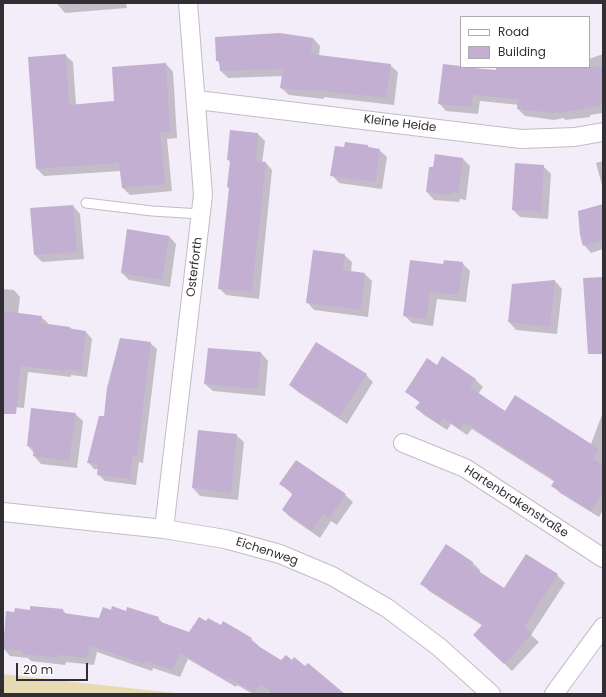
<!DOCTYPE html>
<meta charset="utf-8">
<style>
body{margin:0}
#map{position:relative;width:606px;height:697px;overflow:hidden;background:#f3edf9;font-family:Poppins,sans-serif}
canvas{display:block}
.frame{position:absolute;inset:0;border:4px solid #312f33;pointer-events:none}
.legend{position:absolute;left:460px;top:16px;width:130px;height:52px;box-sizing:border-box;background:#fff;border:1px solid #adacad;margin:0;padding:5px 7px;list-style:none;font-size:12px;color:#312f33}
.legend li{display:flex;align-items:center;gap:8px;height:20px}
.legend b{width:20px;border:1px solid #adacad}
.scale{position:absolute;left:16px;top:663px;width:72px;height:18px;box-sizing:border-box;border:2px solid #312f33;border-top:0;padding-left:5px;font-size:12px;line-height:14px;white-space:nowrap;color:#312f33;-webkit-text-stroke:3px #fff;paint-order:stroke}
</style>
<div id="map">
<canvas width="606" height="697"></canvas>
<div class="frame"></div>
<ul class="legend">
<li><b style="height:5px;background:#fff"></b>Road</li>
<li><b style="height:11px;background:#c2afd2"></b>Building</li>
</ul>
<div class="scale">20 m</div>
</div>
<script>
const context = document.querySelector('canvas').getContext('2d');
context.lineJoin = 'round';
function fill(path, color) { context.fillStyle = color; context.fill(path, 'evenodd'); }
const poly = rows => new Path2D(rows.map(r => 'M' + r).join(''));
function trace(path, color, width, dash) { context.strokeStyle = color; context.lineWidth = width; context.lineCap = dash ? 'butt' : 'round'; context.setLineDash(dash || []); context.stroke(path); }
function label(font, color, halo, rows, align = 'center') {
  context.font = font + ' Poppins,sans-serif'; context.lineWidth = 3; context.setLineDash([]); context.textBaseline = 'middle'; context.strokeStyle = halo; context.fillStyle = color; for (const [text, x, y, turn = 0] of rows) {
    context.save(); context.translate(x, y); context.rotate((+turn || 0) * Math.PI / 180); context.textAlign = isNaN(turn) ? turn : align; if (halo) context.strokeText(text, 0, 0); context.fillText(text, 0, 0); context.restore();
  }
}
const green = poly([
 [3,674,183,694,3,694]
]);
const shadow = poly([
 [57,3,126,3,127,8,65,13,58,5],
 [313,38,320,46,319,56,390,65,398,72,394,105,324,97,324,99,289,95,281,88,283,76,228,78,221,71,220,64,217,60],
 [603,54,603,113,590,115,590,117,565,120,564,118,554,120,525,116,518,109,519,105,480,101,478,114,446,111,439,103,444,65,497,71,497,67,589,67,589,59],
 [65,55,73,62,76,105,115,102,166,64,173,72,177,138,167,139,172,191,130,195,123,188,121,171,44,176,37,169],
 [231,131,258,134,265,141,262,163,266,163,272,170,259,299,226,295,219,288,230,188,231,162,228,160],
 [368,146,370,149,379,150,387,157,382,189,339,183,332,175,345,148],
 [463,159,470,166,466,200,460,199,459,202,434,200,427,192,430,168],
 [603,161,603,189,596,163],
 [543,166,551,174,548,219,520,217,513,210],
 [603,205,603,249,591,253,584,245],
 [73,206,80,214,84,259,42,262,35,255],
 [128,230,169,236,176,244,170,287,129,280,122,273],
 [344,255,352,262,351,272,365,274,372,281,368,317,314,310,307,302],
 [462,263,470,271,466,302,437,299,433,326,412,323,404,315,444,265],
 [555,281,562,289,557,334,516,330,509,322],
 [3,289,14,290,20,297,18,314,41,317,48,323,47,325,86,332,92,339,87,377,71,375,71,377,28,372,24,408,3,406],
 [150,343,157,349,143,463,139,462,136,485,105,481,98,474,99,469,94,469,88,462,105,417],
 [261,353,268,361,265,396,213,391,205,384],
 [437,366,475,379,483,387,478,394,506,412,591,444,603,412,603,461,601,465,603,467,603,510,599,517,560,493,553,485,555,482,472,429,467,435,451,424,447,430,424,415,417,408,420,403,406,391],
 [366,375,373,382,347,424,298,392,290,385],
 [75,414,83,421,77,468,41,464,34,456,34,453,28,446],
 [236,435,244,442,238,500,200,496,193,488],
 [281,484,345,495,353,502,337,525,331,521,320,538,290,517,283,510,293,495],
 [446,546,473,563,480,570,479,573,504,589,527,555,557,575,565,583,531,635,539,642,512,671,482,642,483,626,429,591,422,583],
 [63,610,67,615,100,619,111,611,127,612,158,618,165,625,190,633,207,622,222,626,251,639,259,646,258,647,339,694,269,694,267,692,266,694,253,694,237,685,236,687,188,659,180,677,153,668,152,671,97,652,94,665,66,662,65,665,31,661,28,658,10,656,3,648,7,612,15,613,31,611]
]);
const building = poly([
 [280,33,313,38,311,54,391,64,386,98,317,90,317,92,280,88,283,69,220,71,219,61,216,61,215,37],
 [66,54,69,105,114,101,112,67,166,63,170,131,160,132,165,184,122,188,119,163,36,169,28,57],
 [443,64,461,66,461,67,496,70,496,67,603,67,603,103,601,104,601,106,583,108,583,110,557,113,557,112,546,113,545,112,517,109,518,99,473,95,471,107,438,104],
 [230,130,258,133,256,161,266,162,252,292,218,289,229,188,227,187,230,160,227,160],
 [345,142,368,145,368,147,380,149,375,182,330,176,335,146,344,147],
 [435,154,463,158,459,193,453,192,452,195,426,192,429,167,433,167],
 [515,163,544,165,541,212,512,210],
 [603,204,603,240,583,246,580,235,578,211],
 [73,205,77,252,34,255,30,208],
 [127,229,169,236,162,280,121,273],
 [313,250,345,254,343,270,365,273,361,310,306,303],
 [410,260,443,264,444,260,463,262,458,295,430,292,426,319,403,316],
 [603,277,603,354,588,354,583,278],
 [555,280,550,327,508,322,512,284],
 [3,311,42,316,41,323,70,327,70,328,73,329,86,331,81,371,65,369,64,371,21,366,16,414,3,414],
 [120,338,151,342,137,457,133,456,130,479,97,475,98,464,87,463,99,416,104,416,107,388],
 [316,342,367,374,339,417,289,385],
 [208,348,261,352,258,389,204,384],
 [442,356,476,379,470,387,505,411,515,395,599,449,593,459,603,465,603,492,591,511,551,486,555,480,464,422,460,429,443,418,439,424,415,408,420,402,405,392,427,358,437,365],
 [31,408,76,413,69,461,33,456,34,447,27,446],
 [198,430,237,434,231,493,192,488],
 [296,460,346,494,329,518,323,514,312,531,282,510,293,493,279,484],
 [446,544,473,562,471,566,504,588,526,554,558,574,524,627,532,634,504,664,473,635,483,624,420,584],
 [30,606,63,609,63,613,99,618,103,607,111,610,112,606,126,611,127,607,159,617,158,621,189,632,199,617,206,621,208,618,221,625,223,621,252,638,250,641,281,660,286,655,292,660,294,657,305,666,308,663,345,694,273,694,261,684,254,692,229,678,228,681,180,653,172,670,145,661,144,664,90,646,87,658,59,655,58,658,22,654,23,651,3,649,6,611,14,612,15,608,30,610]
]);
const service = poly([
 [86,203,152,211,201,214]
]);
const minor = poly([
 [197,100,521,139,575,137,603,132],
 [403,443,465,468,603,558],
 [3,512,164,529,225,539,280,554,332,576,387,608,439,647,491,694],
 [164,529,203,195,188,3],
 [554,694,603,627]
]);
const streetNames = [
 ["Kleine Heide",400,124,7],
 ["Osterforth",195,267,-83],
 ["Hartenbrakenstraße",516,502,33],
 ["Eichenweg",267,552,18]
];
fill(green, '#e7dbb6');
fill(shadow, '#0003');
fill(building, '#c2afd2');
trace(service, '#c2bcc7', 11);
trace(minor, '#c2bcc7', 20);
trace(service, '#fff', 9);
trace(minor, '#fff', 18);
label('12px', '#312f33', '#fff', streetNames);
</script>
